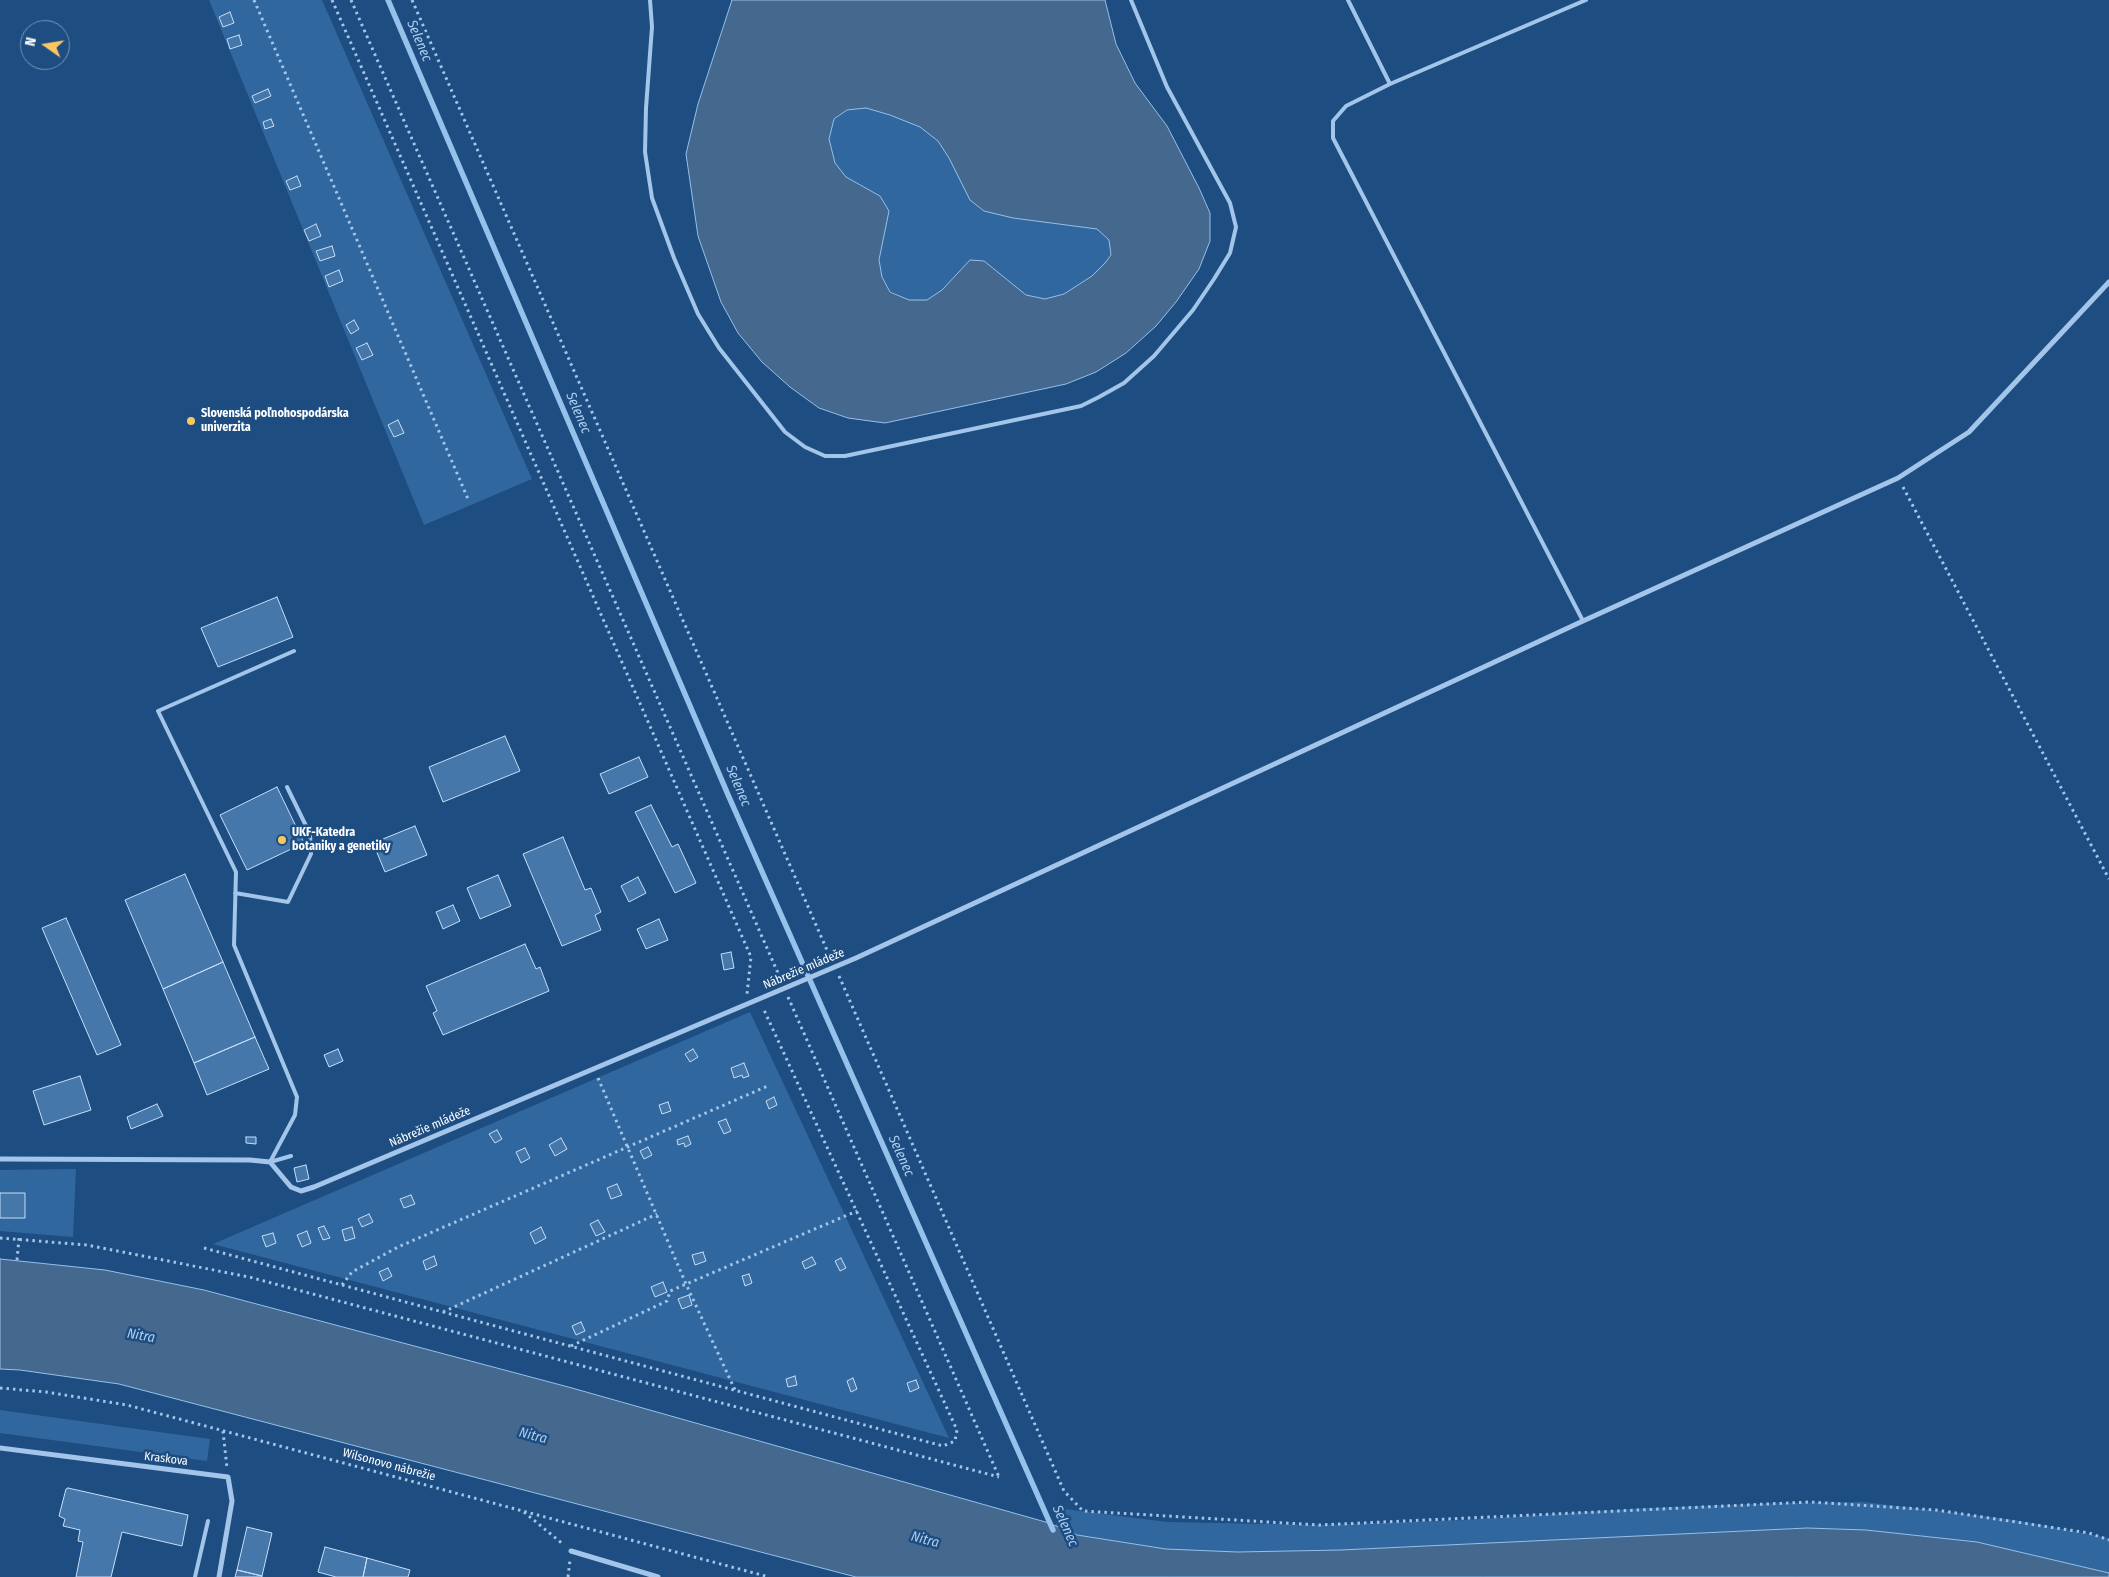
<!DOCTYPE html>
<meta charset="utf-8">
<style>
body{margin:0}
#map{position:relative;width:2109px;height:1577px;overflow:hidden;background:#1d4d81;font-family:"Fira Sans Condensed",sans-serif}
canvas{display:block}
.north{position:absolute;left:20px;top:20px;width:50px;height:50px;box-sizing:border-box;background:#1d4d81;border:1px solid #7794b3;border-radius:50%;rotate:283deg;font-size:14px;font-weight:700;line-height:20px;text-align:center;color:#fff}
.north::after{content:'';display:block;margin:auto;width:18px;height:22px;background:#f9c660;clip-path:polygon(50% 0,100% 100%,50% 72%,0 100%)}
</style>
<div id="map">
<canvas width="2109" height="1577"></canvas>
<div class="north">N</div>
</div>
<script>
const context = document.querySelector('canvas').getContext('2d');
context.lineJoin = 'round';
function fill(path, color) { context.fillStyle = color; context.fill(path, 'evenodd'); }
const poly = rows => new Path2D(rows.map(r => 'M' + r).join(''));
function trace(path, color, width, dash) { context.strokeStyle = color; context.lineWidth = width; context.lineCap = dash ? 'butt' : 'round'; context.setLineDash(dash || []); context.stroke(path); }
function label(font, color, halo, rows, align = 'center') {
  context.font = font + ' "Fira Sans Condensed",sans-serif'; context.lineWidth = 5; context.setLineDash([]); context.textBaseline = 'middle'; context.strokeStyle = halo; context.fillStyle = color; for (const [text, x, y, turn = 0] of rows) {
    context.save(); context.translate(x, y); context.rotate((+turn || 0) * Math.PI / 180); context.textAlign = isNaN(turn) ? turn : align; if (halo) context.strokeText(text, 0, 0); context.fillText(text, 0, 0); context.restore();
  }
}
const green = poly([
 [209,0,322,0,532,479,424,525],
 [866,108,890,115,920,127,938,141,949,158,1013,218,1097,229,1109,240,1111,254,1105,263,1092,276,1064,294,1045,299,1026,295,984,261,970,260,942,290,927,300,909,300,890,291,882,277,879,260,889,211,880,196,846,177,835,163,829,139,834,120,847,110],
 [750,1012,949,1438,213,1244],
 [76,1169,73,1237,0,1231,0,1170],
 [0,1410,210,1439,207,1461,0,1433],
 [1863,1502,2015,1520,2109,1538,2109,1573,1977,1542,1866,1530,1807,1528,1341,1550,1237,1552,1166,1549,1077,1535,1056,1526,1057,1508,1167,1522,1319,1525,1465,1520,1645,1508,1781,1503]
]);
const water = poly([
 [732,0,1105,0,1116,44,1135,83,1167,126,1199,188,1210,213,1210,241,1199,269,1176,302,1156,326,1126,353,1096,372,1066,384,885,423,848,418,819,408,790,387,762,362,738,333,721,302,698,236,686,154,698,104,732,0],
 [866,108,890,115,920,127,938,141,949,158,970,200,984,211,1013,218,1097,229,1109,240,1111,255,1105,263,1092,276,1064,294,1045,299,1026,295,984,261,970,260,942,290,927,300,909,300,890,292,882,277,879,260,889,211,880,196,846,177,835,163,829,139,834,119,847,110,866,108],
 [0,1259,105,1270,204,1290,572,1388,1049,1523,1077,1535,1166,1549,1237,1552,1341,1550,1807,1528,1866,1530,1977,1542,2109,1573,2109,1577,856,1577,119,1384,20,1370,0,1369,0,1259]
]);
const stream = poly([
 [388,0,729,797,1053,1530]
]);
const building = poly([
 [230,12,234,23,223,27,219,17,230,12],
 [239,35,242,45,230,49,227,39,239,35],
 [268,89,271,96,255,103,252,96,268,89],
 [271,119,274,126,265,129,263,122,271,119],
 [297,176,301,186,290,190,286,181,297,176],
 [316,224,321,236,309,241,304,230,316,224],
 [332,246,335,256,320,261,316,251,332,246],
 [339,270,343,281,329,287,325,276,339,270],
 [354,320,359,329,351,334,346,325,354,320],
 [367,343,373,355,362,360,356,348,367,343],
 [398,420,404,433,394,437,388,425,398,420],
 [277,597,293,637,218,667,201,628,277,597],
 [505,736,520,771,443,802,429,767,505,736],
 [639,757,648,777,609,794,600,774,639,757],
 [277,787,304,843,247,870,220,815,277,787],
 [651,805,672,847,678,844,696,883,675,893,635,812,651,805],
 [415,826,427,855,385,872,373,843,415,826],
 [563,837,585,890,591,888,601,912,595,915,601,930,562,946,523,854,563,837],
 [185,874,223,962,163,989,125,900,185,874],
 [498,875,511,906,480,919,467,888,498,875],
 [638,877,646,893,629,902,621,886,638,877],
 [453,905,460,921,443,929,436,912,453,905],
 [66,918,121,1045,97,1055,42,928,66,918],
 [659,919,668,940,646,949,637,929,659,919],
 [525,944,536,969,540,967,549,991,443,1035,433,1013,437,1011,426,986,525,944],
 [731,952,734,968,724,970,721,954,731,952],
 [223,962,255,1037,194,1063,163,989,223,962],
 [255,1037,269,1069,207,1095,194,1063,255,1037],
 [338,1049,343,1061,329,1067,324,1055,338,1049],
 [693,1049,698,1057,690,1062,685,1054,693,1049],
 [744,1063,749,1076,743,1078,742,1075,734,1078,731,1068,744,1063],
 [80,1076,91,1110,44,1125,33,1091,80,1076],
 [774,1097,777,1105,769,1109,766,1101,774,1097],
 [668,1102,671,1111,662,1114,659,1105,668,1102],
 [157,1104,163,1116,131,1129,127,1117,157,1104],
 [726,1119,731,1131,724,1134,718,1122,726,1119],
 [497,1130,502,1139,495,1143,489,1134,497,1130],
 [688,1136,691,1144,685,1147,684,1143,678,1145,677,1140,688,1136],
 [246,1137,256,1137,256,1144,246,1143,246,1137],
 [561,1138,567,1149,555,1156,549,1145,561,1138],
 [648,1147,652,1155,644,1159,640,1151,648,1147],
 [525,1148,530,1158,521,1163,516,1152,525,1148],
 [306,1165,309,1179,297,1182,294,1168,306,1165],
 [617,1184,622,1195,611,1199,607,1188,617,1184],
 [0,1193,25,1193,25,1218,0,1218,0,1193],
 [411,1195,415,1204,404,1208,400,1199,411,1195],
 [369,1214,373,1222,362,1227,358,1219,369,1214],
 [598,1220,605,1232,596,1236,590,1224,598,1220],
 [324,1226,330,1238,323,1240,318,1228,324,1226],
 [352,1227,355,1238,345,1241,342,1230,352,1227],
 [541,1227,546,1238,535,1244,530,1233,541,1227],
 [307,1231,311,1243,302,1247,297,1235,307,1231],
 [273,1233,276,1243,266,1247,262,1236,273,1233],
 [703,1252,706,1261,695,1265,692,1255,703,1252],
 [434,1256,437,1265,426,1270,423,1261,434,1256],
 [812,1257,816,1264,805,1269,802,1262,812,1257],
 [841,1258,846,1268,840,1271,835,1261,841,1258],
 [388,1268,392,1276,383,1281,379,1272,388,1268],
 [749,1274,752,1283,745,1286,742,1276,749,1274],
 [663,1282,667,1292,655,1297,651,1287,663,1282],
 [689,1295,692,1305,682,1309,678,1299,689,1295],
 [581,1322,585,1331,576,1335,572,1326,581,1322],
 [795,1376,797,1385,788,1387,786,1379,795,1376],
 [853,1378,857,1389,851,1392,847,1381,853,1378],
 [916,1380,919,1388,910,1392,907,1383,916,1380],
 [68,1488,188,1515,182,1546,122,1532,111,1577,76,1577,83,1542,78,1541,80,1530,63,1526,65,1519,59,1516,66,1489,68,1488],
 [247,1527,272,1533,262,1576,237,1570,247,1527],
 [325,1547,367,1558,363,1577,336,1577,318,1572,325,1547],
 [367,1558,410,1570,408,1577,363,1577,367,1558],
 [237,1570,262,1576,262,1577,235,1577,237,1570]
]);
const path = poly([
 [254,0,468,499],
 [332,0,751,957,747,994],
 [351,0,781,980],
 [412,0,830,957],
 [1903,487,2109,879],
 [839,976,1064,1491,1083,1511,1319,1525,1810,1502,1936,1510,2089,1533,2109,1540],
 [788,997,999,1477],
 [598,1078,686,1284,735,1390],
 [0,1238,87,1245,249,1277,999,1477],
 [204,1248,943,1446,955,1441,957,1430,764,1010],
 [17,1260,19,1238],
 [342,1285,352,1272,398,1247,770,1085],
 [443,1312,657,1214],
 [571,1346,667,1301,670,1291,857,1211],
 [0,1388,46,1392,127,1405,769,1577],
 [223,1431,227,1468],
 [524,1512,564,1545],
 [568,1577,570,1560]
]);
const service = poly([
 [650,0,652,27,646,108,645,152,652,198,674,258,698,314,719,348,785,432,805,447,825,456,845,456,1081,406,1099,397,1124,383,1154,356,1193,310,1214,279,1230,253,1236,227,1230,203,1167,87,1131,0],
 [1348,0,1390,84,1586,0],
 [1390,84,1346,106,1333,121,1333,138,1583,621],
 [235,893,288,902,311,854,310,834,287,787],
 [291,1156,270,1162,295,1115,297,1097,234,945,236,872,158,711,294,651],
 [195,1577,208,1521]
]);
const minor = poly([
 [0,1159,250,1160,270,1162,291,1187,301,1191,314,1187,856,958,1583,621,1898,478,1969,432,2109,282],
 [0,1448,228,1477,232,1501,219,1577],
 [571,1551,658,1577]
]);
const markers = [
 [191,421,5,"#f9c660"],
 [282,840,5,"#f9c660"]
];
const poiNames = [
 ["Slovenská poľnohospodárska",201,414],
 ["univerzita",201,428],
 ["UKF-Katedra",292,833],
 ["botaniky a genetiky",292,847]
];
const streetNames = [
 ["Nábrežie mládeže",804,969,-23],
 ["Nábrežie mládeže",430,1127,-23],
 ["Kraskova",166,1459,7],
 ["Wilsonovo nábrežie",389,1465,15]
];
const waterNames = [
 ["Selenec",419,41,67],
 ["Selenec",578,413,67],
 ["Selenec",738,786,67],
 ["Selenec",901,1156,66],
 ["Nitra",141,1336,10],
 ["Nitra",533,1436,15],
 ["Selenec",1065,1526,66],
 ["Nitra",925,1540,15]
];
fill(green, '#31679f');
fill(water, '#44688e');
trace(water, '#95c1eb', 1);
trace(stream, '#95c1eb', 5.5);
fill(building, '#4577ab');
trace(building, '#c6def7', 1);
trace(path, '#a2c5e9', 3, [2.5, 4]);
trace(service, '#a2c5e9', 4);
trace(minor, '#a2c5e9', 5);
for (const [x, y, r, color] of markers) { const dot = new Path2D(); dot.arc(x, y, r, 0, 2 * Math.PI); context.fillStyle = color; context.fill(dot); trace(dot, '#1d4d81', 2); }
label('bold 12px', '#fff', '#1d4d81', poiNames, 'left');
label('12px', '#fff', '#1d4d81', streetNames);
label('italic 14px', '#adcff1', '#1d4d81', waterNames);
</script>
